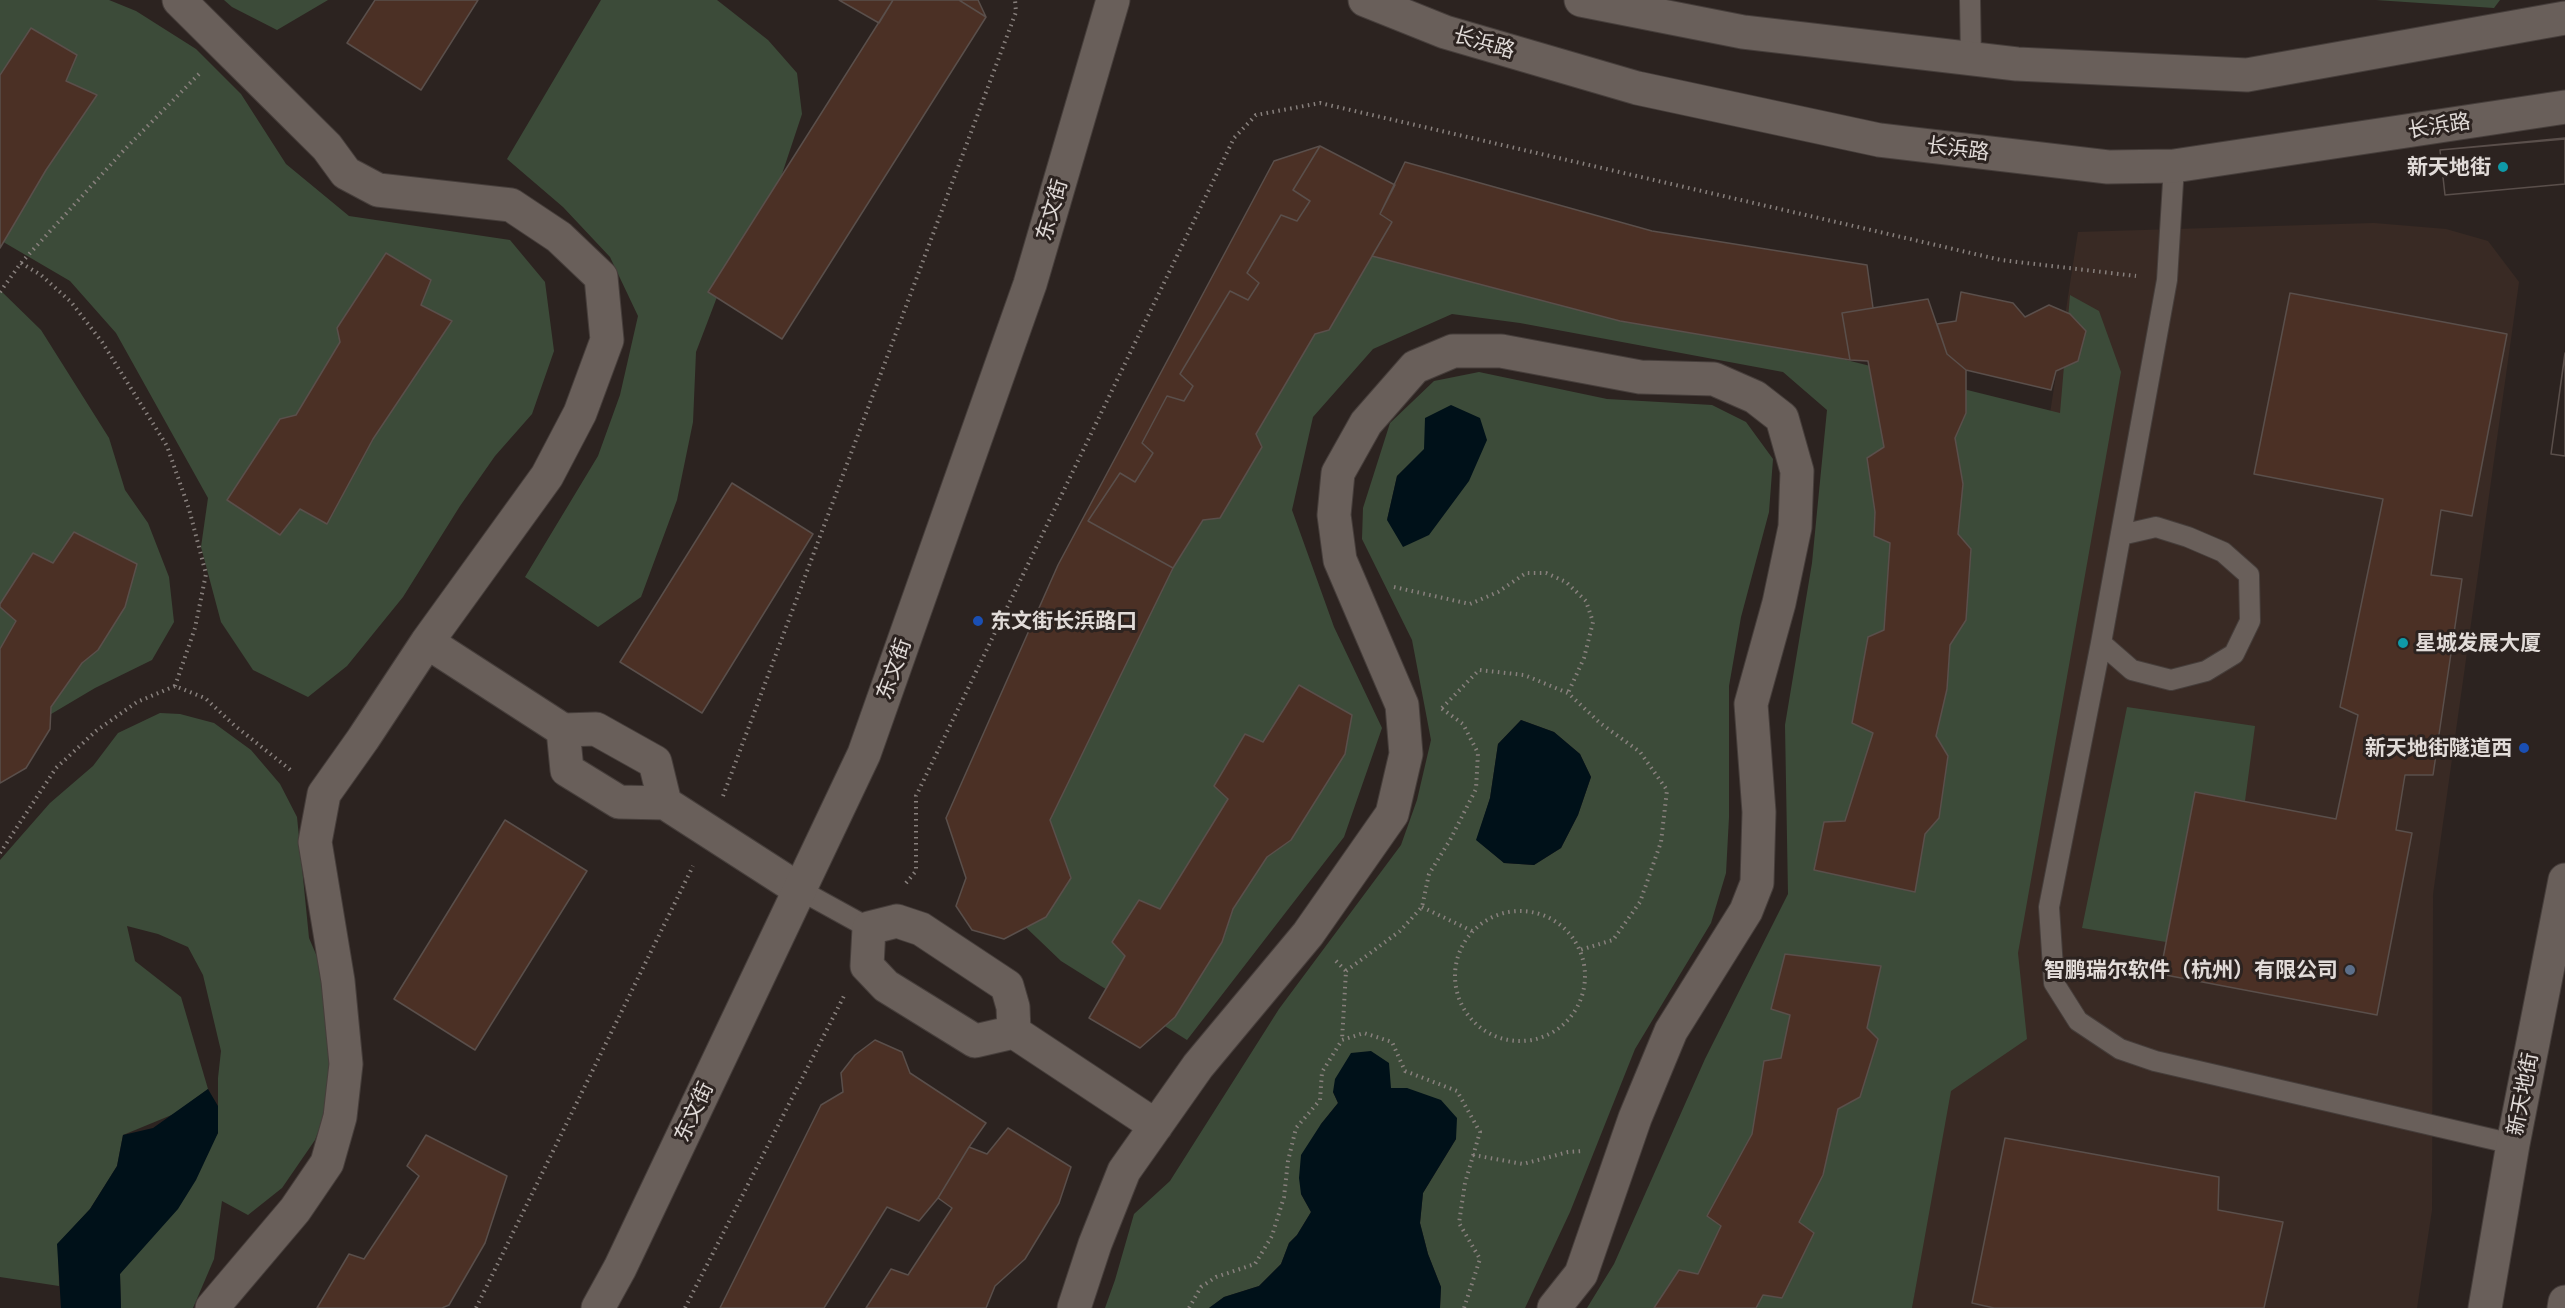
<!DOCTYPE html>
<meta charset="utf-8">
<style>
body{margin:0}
canvas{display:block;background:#2c2320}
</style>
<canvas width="2565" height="1308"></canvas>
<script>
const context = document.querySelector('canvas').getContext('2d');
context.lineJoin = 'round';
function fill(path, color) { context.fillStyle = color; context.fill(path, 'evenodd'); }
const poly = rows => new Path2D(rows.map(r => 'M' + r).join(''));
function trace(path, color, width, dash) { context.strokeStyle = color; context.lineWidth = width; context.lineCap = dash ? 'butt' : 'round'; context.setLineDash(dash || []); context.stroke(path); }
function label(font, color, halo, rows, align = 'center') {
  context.font = font + ' "Golos Text","Noto Sans SC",sans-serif'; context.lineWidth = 6; context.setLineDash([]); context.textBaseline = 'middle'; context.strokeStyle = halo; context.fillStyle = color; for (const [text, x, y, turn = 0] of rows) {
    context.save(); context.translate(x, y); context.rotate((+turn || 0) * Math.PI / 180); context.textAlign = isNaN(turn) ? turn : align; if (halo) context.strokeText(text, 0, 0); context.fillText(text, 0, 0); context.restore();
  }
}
const built = poly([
 [2374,223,2446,229,2488,241,2519,282,2433,894,2432,1210,2417,1308,1912,1308,2078,232]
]);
const green = poly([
 [0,0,109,0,136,11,196,49,241,94,286,164,349,216,510,240,545,282,554,351,532,414,495,456,460,506,403,597,347,666,308,697,253,670,221,622,201,547,208,498,116,333,70,281,0,240],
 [224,0,328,0,277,30,232,7],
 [601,0,717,0,768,40,797,73,802,114,775,195,730,263,696,352,693,422,677,500,641,597,598,627,525,577,598,456,620,395,638,316,610,257,563,207,507,159],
 [2376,0,2500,0,2494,8],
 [1342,235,2060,413,2070,295,2099,311,2121,372,2018,953,2027,1039,1951,1091,1912,1308,1587,1308,1614,1264,1705,1059,1788,894,1785,725,1812,563,1827,410,1783,372,1520,323,1452,314,1373,349,1313,417,1292,510,1334,627,1382,728,1344,837,1187,1040,1061,961,991,894],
 [0,290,41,330,109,438,125,490,148,523,169,577,174,622,152,660,95,688,36,723,0,764],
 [1479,372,1607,399,1712,405,1746,422,1773,459,1769,512,1741,617,1729,686,1729,817,1726,873,1711,923,1635,1049,1570,1212,1525,1308,1440,1308,1441,1287,1428,1254,1420,1223,1423,1193,1456,1139,1407,1088,1333,1092,1338,1103,1321,1124,1301,1194,1311,1212,1297,1235,1289,1243,1281,1264,1259,1286,1224,1297,1209,1308,1105,1308,1115,1280,1134,1214,1170,1181,1279,1009,1401,845,1417,800,1431,740,1412,640,1362,539,1363,508,1390,423,1434,381],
 [1425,449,1387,520,1397,476],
 [1521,720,1554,732,1580,754,1591,777,1578,815,1561,848,1534,865,1504,863,1477,840,1490,798,1498,744],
 [2127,707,2255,726,2245,801,2195,792,2166,942,2082,928],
 [160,713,180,714,214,723,251,750,280,784,297,817,309,938,327,980,332,1052,330,1101,315,1140,282,1188,248,1215,222,1201,214,1259,193,1308,121,1308,120,1274,218,1133,218,1078,221,1051,203,975,188,947,158,934,127,926,135,961,181,997,208,1089,174,1114,123,1135,117,1166,90,1209,58,1244,59,1286,0,1277,0,860,50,803,93,766,118,733]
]);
const water = poly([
 [1451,405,1480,418,1487,440,1469,481,1429,535,1403,547,1387,520,1397,476,1424,449,1425,418],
 [1521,720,1554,732,1580,754,1591,777,1578,815,1561,848,1534,865,1504,863,1476,840,1490,798,1498,744],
 [1371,1051,1389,1063,1391,1088,1407,1088,1441,1100,1457,1118,1456,1139,1423,1193,1420,1223,1428,1254,1441,1287,1440,1308,1209,1308,1224,1297,1259,1286,1281,1264,1289,1243,1297,1235,1311,1212,1301,1194,1299,1178,1301,1155,1321,1124,1338,1103,1333,1092,1335,1079,1351,1053],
 [208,1089,218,1106,218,1133,196,1180,178,1209,120,1274,121,1308,61,1308,57,1244,90,1209,117,1166,123,1135,153,1128]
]);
const building = poly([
 [375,0,478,0,421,90,347,43,375,0],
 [839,0,893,0,879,23,839,0],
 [893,0,959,0,986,17,782,339,708,292,893,0],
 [959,0,978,0,986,17,959,0],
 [31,28,77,55,66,81,97,95,46,170,0,248,0,75,31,28],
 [2565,138,2565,184,2445,195,2440,150,2565,138],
 [2565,139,2565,184,2445,195,2440,150,2565,139],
 [1320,146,1395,185,1380,214,1392,222,1329,330,1315,334,1256,434,1262,447,1220,518,1203,520,1173,568,1088,521,1120,473,1135,482,1153,453,1142,443,1167,396,1184,401,1193,386,1180,374,1230,291,1248,300,1259,283,1247,273,1281,215,1297,221,1310,201,1293,190,1320,146],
 [1320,146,1293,190,1310,201,1297,221,1281,215,1247,273,1259,283,1248,300,1230,291,1180,374,1193,386,1184,401,1167,396,1142,443,1153,453,1135,482,1120,473,1088,521,1173,568,1050,820,1071,878,1046,917,1004,939,972,930,956,906,966,878,946,818,1058,565,1274,161,1320,146],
 [1405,162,1652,231,1867,265,1873,308,1842,313,1850,360,1620,321,1372,256,1392,222,1380,214,1405,162],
 [386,253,431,280,421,305,452,321,373,439,327,524,300,509,280,535,227,500,280,419,296,415,340,342,337,328,386,253],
 [1961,292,2013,303,2025,317,2049,305,2070,314,2086,331,2078,361,2056,371,2051,390,1966,370,1947,354,1937,324,1956,321,1961,292],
 [2290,293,2507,334,2472,516,2441,510,2431,575,2462,579,2433,775,2405,775,2396,830,2412,833,2377,1015,2160,974,2195,792,2336,819,2358,715,2340,707,2383,499,2254,474,2290,293],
 [1928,299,1947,354,1966,370,1966,413,1955,438,1963,484,1958,534,1971,549,1966,620,1950,645,1947,689,1936,736,1948,756,1939,818,1925,834,1915,892,1814,870,1824,822,1845,821,1873,733,1852,723,1868,637,1884,630,1890,543,1874,536,1875,512,1867,458,1884,447,1868,361,1850,360,1842,313,1928,299],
 [2565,353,2565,456,2551,454,2565,353],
 [2565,354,2565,456,2551,454,2565,354],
 [732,483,813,534,702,713,620,662,732,483],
 [74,532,137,564,125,607,98,650,82,663,51,707,50,729,26,768,0,783,0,649,16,621,0,607,0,604,33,553,53,563,74,532],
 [1299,685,1352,715,1345,754,1291,840,1267,857,1233,909,1222,942,1175,1017,1140,1048,1089,1018,1125,956,1112,942,1139,900,1160,909,1228,799,1214,786,1245,734,1263,742,1299,685],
 [505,820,587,871,475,1050,394,999,505,820],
 [1785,954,1881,966,1867,1028,1878,1039,1860,1097,1838,1109,1823,1175,1799,1222,1814,1233,1782,1298,1763,1295,1756,1308,1654,1308,1679,1270,1698,1274,1721,1226,1707,1216,1752,1134,1764,1061,1781,1058,1790,1015,1771,1009,1785,954],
 [875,1040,902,1052,910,1073,986,1123,969,1147,938,1198,919,1221,887,1207,824,1308,720,1308,821,1105,843,1092,841,1073,855,1055,875,1040],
 [1008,1128,1071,1167,1059,1203,1025,1259,995,1286,986,1308,866,1308,891,1269,908,1275,952,1208,938,1198,969,1147,987,1154,1008,1128],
 [426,1135,507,1176,485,1243,449,1305,442,1308,317,1308,349,1254,364,1259,419,1176,407,1166,426,1135],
 [2005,1138,2219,1177,2218,1210,2283,1222,2264,1308,1994,1308,1972,1303,2005,1138]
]);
const path = poly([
 [21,263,41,275,71,302,102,342,167,446,189,509,206,574,195,628,175,686],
 [0,292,21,263,125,149,199,74],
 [1394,587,1470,604,1498,592,1526,573,1546,573,1566,582,1586,601,1593,622,1584,658,1568,693],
 [1442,708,1479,670,1524,675,1568,693,1600,723,1640,752,1667,790,1661,842,1640,902,1613,940,1580,950],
 [723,796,1016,12,1015,0],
 [0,853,56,768,96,731,137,702,175,686,205,698,234,725,293,772],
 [906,883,916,871,916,796,1234,138,1256,115,1320,103,2001,260,2136,276],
 [1422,907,1472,931],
 '1455 976a65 65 0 1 1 130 0a65 65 0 1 1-130 0Z',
 [1336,961,1346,971,1342,1040],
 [1346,971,1400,931,1422,907,1429,874,1450,840,1476,789,1478,753,1463,724,1441,708],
 [1473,1155,1523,1164,1568,1152,1584,1151],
 [476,1308,693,866],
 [685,1308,844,996],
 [1189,1308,1201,1287,1216,1277,1255,1264,1272,1236,1284,1197,1288,1161,1296,1128,1320,1100,1322,1072,1342,1040,1364,1033,1392,1042,1405,1071,1457,1091,1480,1132,1465,1183,1459,1223,1480,1259,1464,1308]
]);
const service = poly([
 [1970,0,1971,59],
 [2174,166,2167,280,2101,643,2049,907,2054,983,2078,1021,2120,1049,2155,1061,2513,1144],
 [2101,643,2132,670,2171,680,2206,671,2234,654,2250,621,2249,575,2223,552,2188,537,2156,527,2121,535],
 [800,890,869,928]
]);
const minor = poly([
 [179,0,327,147,346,173,378,190,511,205,559,237,601,277,607,340,580,413,547,476,427,642,363,739,324,794,315,842,338,981,346,1064,340,1117,327,1163,295,1210,212,1308],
 [427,642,563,730],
 [665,803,655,762,596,729,563,730,567,770,619,802,665,803,800,890],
 [897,921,921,929,1007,986,1013,1007,1014,1032,975,1041,886,986,867,966,869,928,897,921],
 [1014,1032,1156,1126],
 [1074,1308,1095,1244,1124,1171,1198,1066,1308,934,1392,814,1406,754,1402,705,1340,560,1334,515,1338,473,1366,423,1415,367,1453,351,1501,351,1640,377,1714,379,1755,397,1782,418,1797,471,1795,527,1779,603,1751,704,1759,812,1757,883,1746,911,1671,1031,1635,1118,1581,1274,1554,1308]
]);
const tertiary = poly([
 [598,1308,620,1268,864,754,1030,284,1113,0]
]);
const secondary = poly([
 [1365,0,1445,32,1637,88,1879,140,2108,167,2174,166,2565,107],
 [1581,0,1743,32,2017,64,2247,75,2565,18],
 [2485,1308,2513,1144,2565,880],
 [2564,1308,2565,1302]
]);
const markers = [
 [2503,167,6,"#0f9aa8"],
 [978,621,6,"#1a4fb4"],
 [2403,643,6,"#0f9aa8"],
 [2524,748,6,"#1a4fb4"],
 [2350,970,6,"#5c6f8a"]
];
const streetNames = [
 ["长浜路",1484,43,16],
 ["长浜路",2439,126,-9],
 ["长浜路",1958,149,7],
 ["东文街",1052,210,-74],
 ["东文街",894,669,-70],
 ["新天地街",2523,1094,-79],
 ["东文街",694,1112,-65]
];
const poiNames = [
 ["新天地街",2491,167],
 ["东文街长浜路口",990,621,"left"],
 ["星城发展大厦",2415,643,"left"],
 ["新天地街隧道西",2512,748],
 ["智鹏瑞尔软件（杭州）有限公司",2338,970]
];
fill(built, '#392a24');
fill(green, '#3c4b39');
fill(water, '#001119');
fill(building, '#4b3025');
trace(building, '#5a4f4b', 1.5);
trace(service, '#463e3b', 22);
trace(minor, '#463e3b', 35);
trace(tertiary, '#463e3b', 35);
trace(secondary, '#463e3b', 35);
trace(path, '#88807d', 4, [1.5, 4.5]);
trace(service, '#695f5a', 20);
trace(minor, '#695f5a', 33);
trace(tertiary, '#695f5a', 33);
trace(secondary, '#695f5a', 33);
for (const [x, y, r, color] of markers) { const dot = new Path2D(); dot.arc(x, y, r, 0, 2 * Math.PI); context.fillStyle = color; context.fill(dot); trace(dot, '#2c2320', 2); }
label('21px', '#e1dbd8', '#2c2320', streetNames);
label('bold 21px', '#e1dbd8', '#2c2320', poiNames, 'right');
</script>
